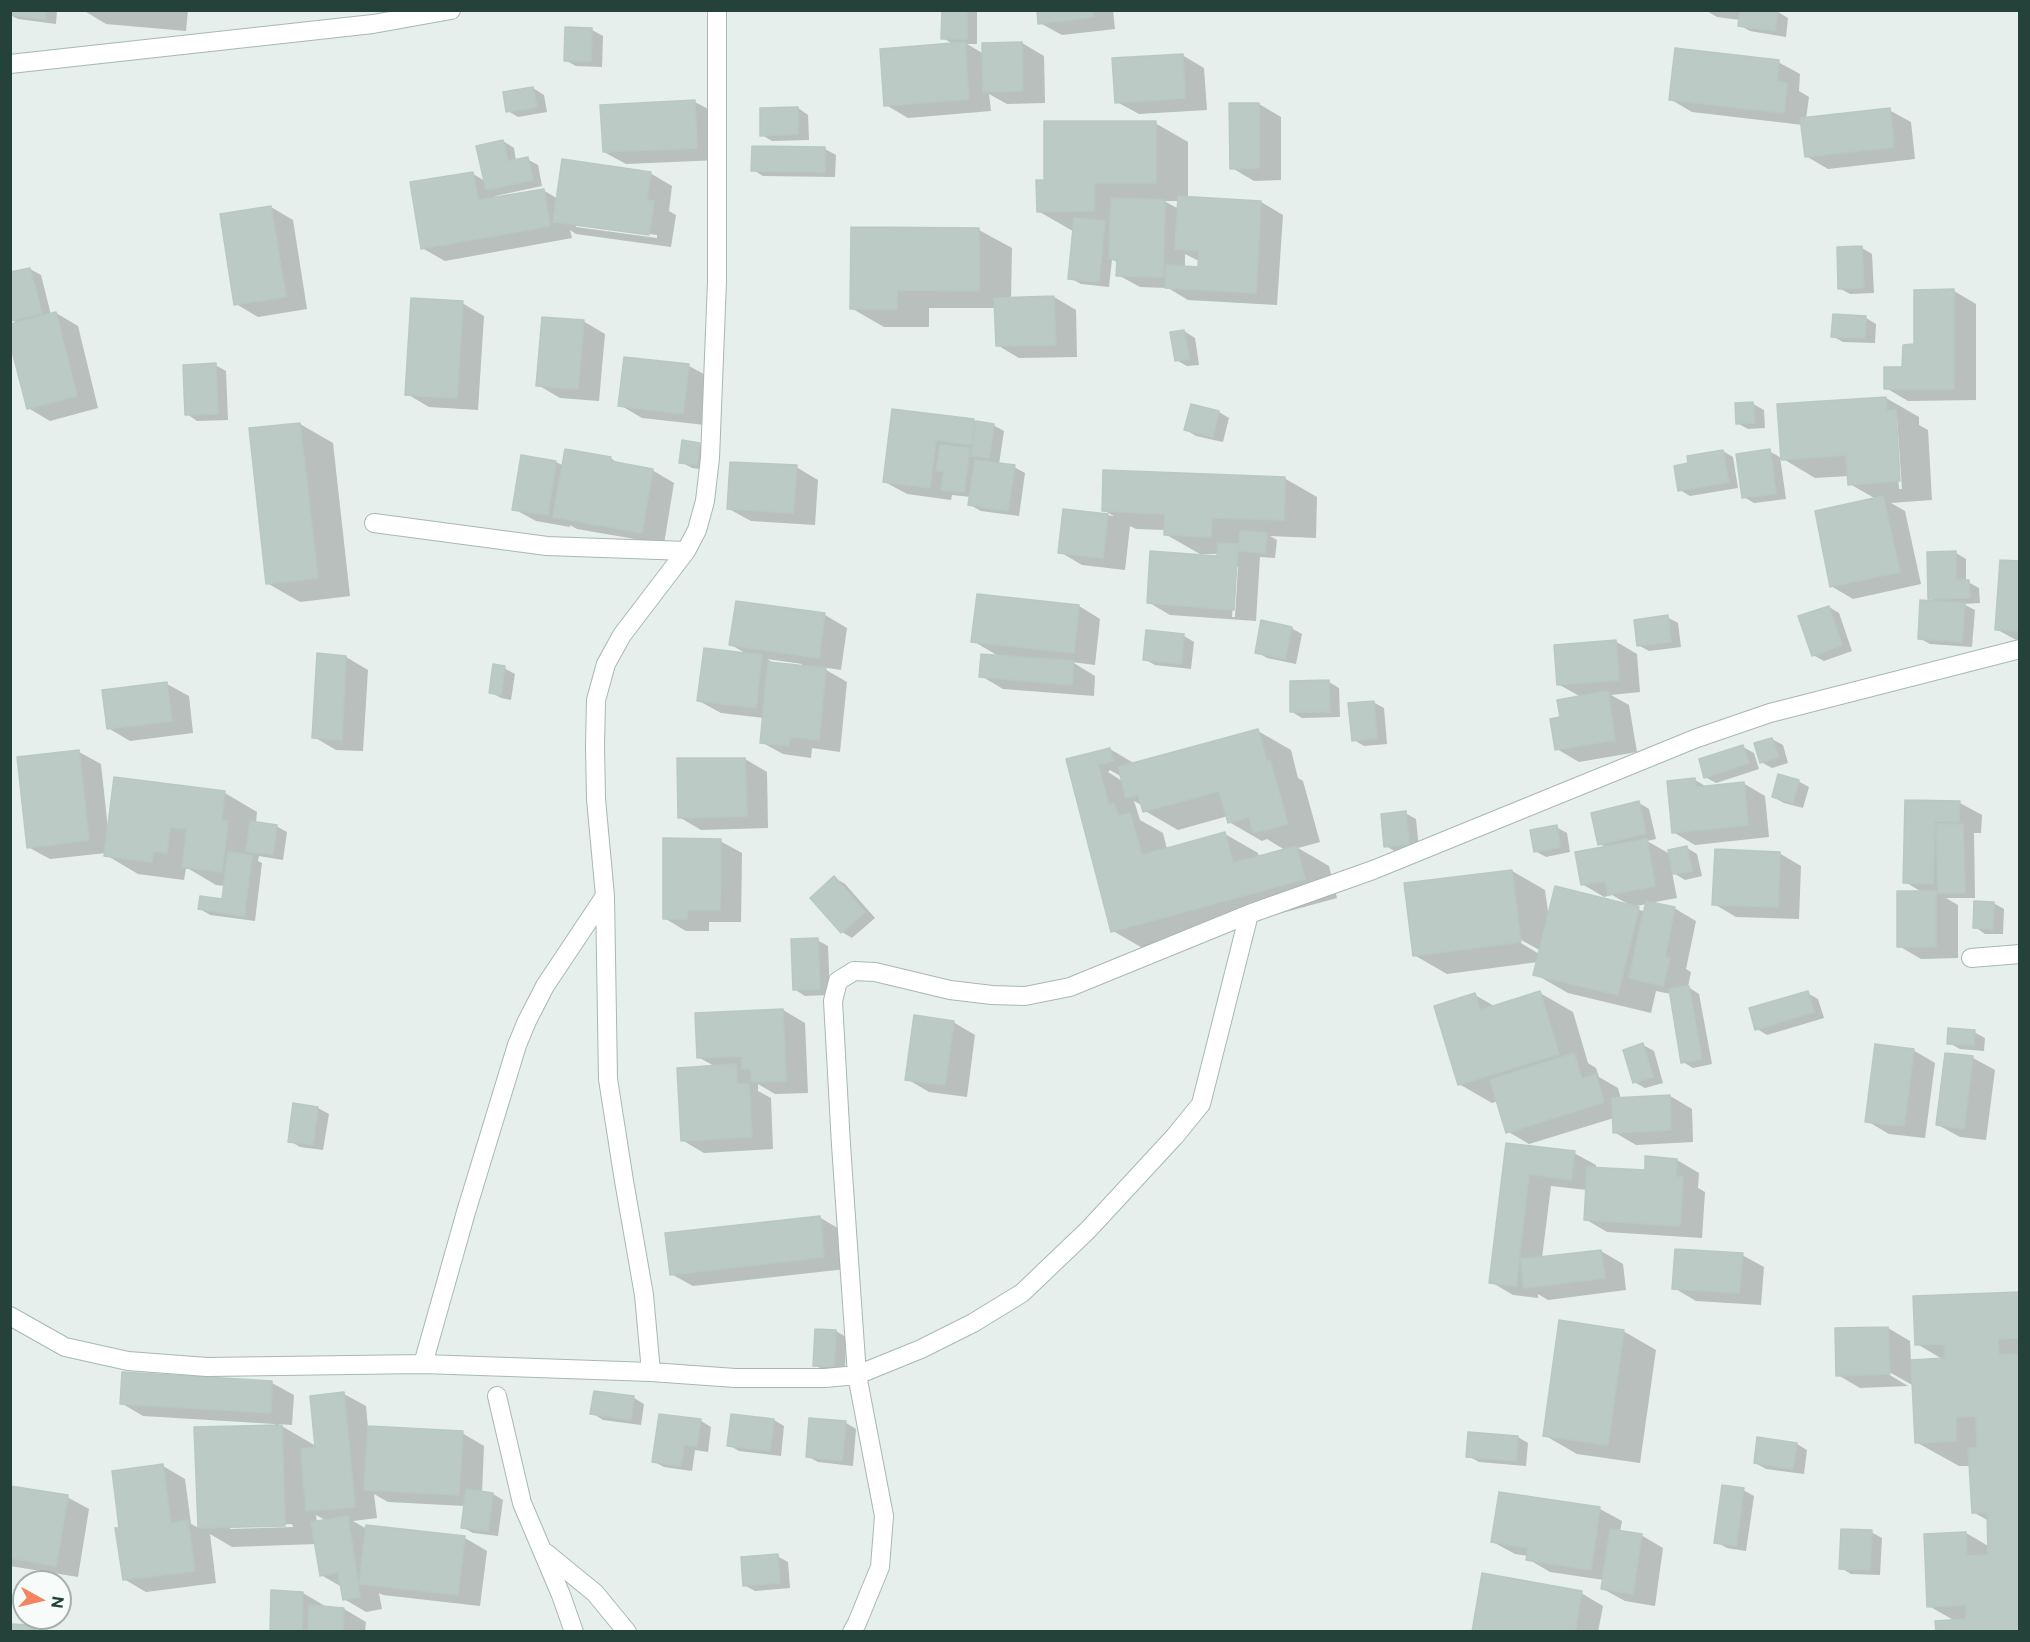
<!DOCTYPE html>
<style>
body{margin:0}
#map{position:relative;width:2030px;height:1642px;overflow:hidden;background:#e6efeb;font-family:Commissioner,sans-serif}
canvas{display:block}
.frame{position:absolute;inset:0;border:12px solid #24423a;pointer-events:none}
.north{position:absolute;left:12px;top:1570px;width:60px;height:60px;box-sizing:border-box;background:#f7fbf9;border:2px solid #a3b1ad;border-radius:50%;rotate:98deg;font-size:16px;font-weight:700;line-height:24px;text-align:center;color:#24423a}
.north::after{content:'';display:block;margin:auto;width:21px;height:27px;background:#f4845f;clip-path:polygon(50% 0,100% 100%,50% 72%,0 100%)}
</style>
<div id="map">
<canvas width="2030" height="1642"></canvas>
<div class="frame"></div>
<div class="north">N</div>
</div>
<script>
const context = document.querySelector('canvas').getContext('2d');
context.lineJoin = 'round';
function fill(path, color) { context.fillStyle = color; context.fill(path, 'evenodd'); }
const poly = rows => new Path2D(rows.map(r => 'M' + r).join(''));
function trace(path, color, width, dash) { context.strokeStyle = color; context.lineWidth = width; context.lineCap = dash ? 'butt' : 'round'; context.setLineDash(dash || []); context.stroke(path); }
const shadow = poly([
 [10,10,57,10,56,24,18,19,10,15],
 [83,10,188,10,186,31,106,24],
 [943,10,977,10,977,44,967,44,984,54,1022,43,1044,56,1045,103,1007,104,989,94,991,111,908,118,886,105,953,44,943,38],
 [1038,10,1113,10,1115,29,1062,35,1040,23],
 [1705,10,1778,12,1788,18,1786,37,1750,31,1739,25,1740,20,1717,17],
 [567,29,592,30,603,36,602,67,576,66,565,60],
 [1182,55,1204,68,1207,110,1139,114,1117,102],
 [1778,62,1800,74,1799,91,1809,97,1806,119,1889,110,1911,122,1915,159,1828,169,1806,156,1803,125,1692,112,1670,99],
 [533,88,544,95,547,112,518,117,508,111],
 [695,102,717,114,719,160,626,164,604,152],
 [1259,104,1281,117,1281,180,1254,181,1232,168],
 [798,108,808,115,809,140,772,141,762,135],
 [1155,123,1188,142,1188,198,1261,202,1283,215,1277,305,1188,300,1168,288,1140,287,1118,275,1118,263,1112,259,1109,287,1081,284,1070,278,1075,230,1071,230,1038,211,1045,181],
 [1164,201,1179,201,1179,209],
 [1185,254,1199,261,1199,269,1185,268],
 [503,141,514,148,516,161,527,159,538,165,542,186,495,196,495,199,543,190,558,199,650,173,672,186,669,211,676,215,671,247,576,234,570,230,572,238,445,261,422,248,473,174,485,181],
 [576,224,657,235,657,238,576,227],
 [754,147,825,149,836,155,835,177,763,176,753,170],
 [271,207,293,220,307,309,258,317,236,304],
 [979,230,1012,248,1011,299,1054,297,1076,310,1077,357,1019,358,997,345,996,308,929,308,929,327,884,327,851,308],
 [1862,248,1872,254,1874,293,1850,294,1839,288],
 [30,269,41,275,51,315,56,313,78,326,98,408,50,421,28,408,17,323,12,320,10,315,10,274],
 [1915,291,1954,291,1976,304,1976,400,1908,401,1886,388,1904,369,1915,346],
 [462,303,484,316,478,410,429,407,407,394],
 [1866,318,1876,324,1875,343,1843,342,1832,336],
 [583,321,605,334,599,401,560,398,538,385],
 [1184,331,1195,338,1199,365,1187,366,1176,360],
 [215,365,226,371,228,420,197,421,187,414],
 [689,366,711,378,705,425,642,418,620,405],
 [1886,398,1919,417,1919,425,1928,430,1932,500,1891,503,1905,511,1921,584,1853,599,1831,586,1876,499,1850,484,1849,476,1815,478,1780,457,1786,499,1754,503,1744,497,1769,451,1783,459],
 [1894,417,1897,417,1902,489,1899,489],
 [1753,404,1764,410,1765,428,1748,429,1737,423],
 [893,410,974,421,993,425,1004,431,999,464,1014,467,1025,473,1019,516,981,511,970,505,971,497,952,495,951,500,907,494,885,482],
 [1219,412,1229,418,1223,442,1196,436,1186,430],
 [300,424,333,443,350,596,300,602,267,583],
 [699,444,710,450,707,470,692,468,681,462],
 [1723,451,1733,457,1738,488,1690,496,1680,490],
 [522,457,556,462,564,466,610,458,622,465,652,470,674,483,664,544,577,529,570,525,570,527,536,521,514,509],
 [796,467,818,480,815,525,751,521,729,509],
 [1284,478,1317,497,1316,538,1270,536,1277,540,1275,558,1260,557,1256,621,1170,615,1148,602,1219,557,1219,554,1200,554,1165,534,1166,530,1136,529,1130,526,1125,570,1082,565,1060,552,1064,511,1114,516,1103,510],
 [1235,567,1238,567,1235,617,1232,617],
 [1956,553,1966,559,1966,581,1979,588,1980,603,1963,604,1975,610,1972,647,1930,644,1919,638,1937,603,1930,598],
 [2020,563,2020,642,1996,629],
 [737,602,825,615,847,628,841,670,821,667,847,682,840,752,812,748,811,758,783,754,761,742,764,718,721,713,699,701,749,655,731,645],
 [767,659,802,664,801,667,775,664],
 [1079,606,1100,619,1095,665,1072,662,1095,676,1094,696,1003,689,981,676,1000,657,973,641],
 [1829,607,1839,613,1852,651,1824,661,1813,655],
 [1667,617,1678,623,1681,647,1649,651,1638,645],
 [1291,628,1302,634,1296,664,1267,658,1257,652],
 [1184,636,1194,642,1191,669,1155,665,1144,659],
 [1615,641,1637,654,1640,692,1611,695,1629,705,1637,752,1579,762,1557,749,1562,718,1581,697,1558,684],
 [346,657,368,670,363,751,336,750,314,737],
 [504,668,515,674,511,700,501,698,490,692],
 [1329,682,1339,688,1340,717,1302,718,1292,712],
 [167,684,189,696,193,733,130,741,108,728],
 [1373,702,1384,708,1387,744,1364,746,1354,740],
 [1258,731,1291,750,1298,778,1303,781,1320,842,1298,848,1329,866,1337,898,1146,950,1113,931,1067,760,1110,749,1135,764],
 [1110,770,1122,777,1122,781,1108,772],
 [1134,801,1143,806,1145,811,1178,830,1228,816,1229,822,1262,841,1267,839,1285,850,1259,857,1258,853,1225,834,1167,849,1163,833,1140,820],
 [1772,739,1783,745,1788,763,1772,768,1761,762],
 [1743,747,1754,753,1759,769,1716,783,1705,777],
 [79,752,101,764,108,829,225,793,257,812,256,823,276,826,287,832,283,860,259,856,258,861,262,863,255,921,210,915,200,909,224,901,226,886,216,885,189,869,186,869,184,880,138,874,106,855,106,853,50,859,28,847],
 [745,759,767,772,768,828,701,830,679,817],
 [1695,780,1707,787,1743,783,1765,796,1769,837,1695,845,1673,832],
 [1798,781,1809,787,1803,808,1784,803,1773,797],
 [1907,801,1960,803,1982,815,1981,833,1974,833,1975,898,1946,898,1958,905,1958,958,1921,959,1899,946,1922,892,1905,882],
 [1639,803,1649,809,1656,839,1647,841,1670,854,1687,848,1697,854,1702,876,1685,880,1672,872,1677,898,1650,903,1674,908,1696,921,1686,969,1691,972,1688,987,1699,994,1712,1064,1693,1068,1683,1062,1671,994,1656,991,1651,1013,1568,993,1535,974,1538,962,1447,974,1414,955,1512,871,1545,890,1549,919,1628,904,1612,895,1604,897,1582,884,1607,848,1600,844],
 [1646,904,1645,912,1632,907],
 [1516,937,1541,951,1541,955,1514,939],
 [1405,813,1416,819,1419,849,1396,852,1386,846],
 [1556,827,1567,833,1570,852,1546,857,1535,851],
 [720,841,742,853,741,922,709,922,709,931,686,931,664,918],
 [1779,853,1801,866,1799,919,1736,917,1714,904],
 [835,878,845,884,875,918,852,938,842,932],
 [1993,903,2004,909,2003,934,1985,934,1975,927],
 [817,940,828,946,830,995,805,996,794,989],
 [1540,993,1573,1012,1588,1063,1596,1068,1599,1077,1618,1088,1621,1099,1670,1096,1692,1109,1693,1142,1636,1145,1614,1132,1614,1118,1529,1144,1507,1131,1498,1101,1492,1103,1459,1084,1475,995,1496,1007],
 [1807,993,1818,999,1824,1018,1767,1035,1757,1029],
 [783,1010,805,1023,808,1093,775,1094,758,1084,758,1091,771,1098,773,1149,704,1153,682,1140,716,1067,698,1057,696,1014],
 [953,1022,975,1035,967,1097,929,1092,907,1079],
 [1974,1032,1985,1038,1984,1051,1960,1049,1949,1043],
 [1643,1045,1654,1051,1663,1083,1645,1088,1634,1082],
 [1913,1050,1935,1063,1925,1138,1889,1134,1867,1121],
 [1973,1058,1995,1070,1986,1140,1960,1137,1938,1125],
 [295,1105,318,1108,329,1114,323,1150,300,1147,290,1141],
 [1508,1145,1574,1153,1596,1165,1596,1169,1646,1172,1647,1158,1677,1160,1699,1173,1698,1188,1705,1192,1702,1238,1607,1232,1585,1219,1587,1190,1551,1186,1542,1258,1601,1251,1623,1264,1626,1290,1548,1300,1538,1294,1538,1298,1513,1295,1491,1282],
 [819,1217,841,1230,846,1269,693,1286,671,1274],
 [1742,1255,1764,1267,1761,1305,1696,1301,1674,1288],
 [2020,1293,2020,1632,1955,1621,1929,1606,1966,1533,1990,1547,1989,1521,1973,1512,1971,1466,1959,1466,1916,1442,1914,1386,1884,1369,1883,1371,1908,1386,1860,1388,1838,1375,1888,1328,1910,1341,1911,1361,1944,1360,1917,1344],
 [836,1331,846,1337,845,1371,825,1371,815,1365],
 [1623,1331,1656,1350,1640,1463,1577,1454,1544,1435],
 [272,1383,294,1395,292,1425,278,1424,316,1446,344,1394,366,1406,368,1428,462,1433,484,1446,482,1493,493,1494,503,1500,498,1536,473,1533,462,1527,465,1506,388,1502,374,1494,377,1518,353,1521,367,1529,465,1538,487,1551,480,1606,383,1595,379,1593,382,1609,366,1612,344,1599,342,1587,321,1575,316,1544,232,1547,210,1534,216,1583,146,1592,124,1579,121,1529,163,1466,185,1479,191,1524,199,1528,196,1429,275,1426,275,1424,143,1416,121,1403],
 [316,1515,327,1521,317,1523],
 [292,1524,293,1527,230,1529,230,1526],
 [634,1398,644,1404,641,1425,603,1420,592,1413],
 [774,1420,784,1426,781,1456,739,1451,729,1445],
 [701,1421,711,1427,708,1452,695,1450,692,1471,664,1467,653,1461],
 [846,1423,856,1429,853,1466,818,1462,807,1456],
 [1518,1437,1528,1443,1526,1466,1479,1462,1468,1456],
 [1797,1444,1807,1450,1804,1474,1766,1469,1755,1463],
 [10,1487,67,1497,89,1509,78,1577,10,1566],
 [1743,1490,1754,1496,1746,1551,1727,1548,1716,1542],
 [1600,1509,1622,1521,1620,1532,1641,1535,1663,1548,1655,1606,1625,1601,1603,1589,1604,1580,1550,1572,1528,1559,1528,1556,1515,1554,1493,1542],
 [1871,1532,1882,1538,1880,1575,1851,1574,1841,1568],
 [777,1556,788,1562,790,1588,755,1591,744,1585],
 [303,1593,325,1606,325,1608,344,1609,366,1622,365,1632,272,1632],
 [1581,1593,1603,1606,1598,1632,1474,1632],
 [32,1627,41,1632,10,1632]
]);
const building = poly([
 [10,10,46,10,45,19,10,15,10,10],
 [942,10,967,10,967,39,941,39,942,10],
 [1037,10,1093,10,1094,17,1038,24,1037,10],
 [1740,10,1778,11,1775,31,1738,26,1740,10],
 [565,27,592,28,591,61,564,61,565,27],
 [965,42,969,99,884,106,880,49,965,42],
 [1022,42,1023,91,983,92,982,43,1022,42],
 [1675,48,1779,60,1777,81,1787,83,1784,113,1669,100,1675,48],
 [1183,54,1185,98,1115,103,1112,58,1183,54],
 [533,87,537,107,506,112,503,92,533,87],
 [695,100,697,148,603,152,600,105,695,100],
 [1229,103,1259,103,1259,168,1230,169,1229,103],
 [798,107,798,134,760,136,760,108,798,107],
 [1890,108,1894,147,1805,157,1800,118,1890,108],
 [1044,121,1156,121,1156,183,1094,183,1094,211,1037,212,1036,180,1044,180,1044,121],
 [503,140,508,161,528,157,533,180,486,190,476,146,503,140],
 [752,146,825,147,825,172,751,171,752,146],
 [562,159,651,172,647,200,654,201,649,235,553,222,562,159],
 [473,172,478,200,544,189,550,226,421,249,410,182,473,172],
 [1178,196,1261,201,1256,293,1165,288,1166,265,1198,267,1199,251,1175,249,1178,196],
 [1111,198,1165,200,1163,277,1116,276,1117,260,1109,259,1111,198],
 [271,206,286,297,234,305,220,214,271,206],
 [1074,218,1105,221,1099,282,1068,279,1074,218],
 [851,227,979,228,979,291,897,290,897,309,850,309,851,227],
 [1862,246,1864,288,1838,289,1837,247,1862,246],
 [30,268,42,313,11,321,10,272,30,268],
 [1954,289,1954,389,1884,389,1884,367,1902,367,1903,345,1914,344,1914,290,1954,289],
 [1054,296,1056,345,996,346,994,298,1054,296],
 [411,298,463,301,457,398,405,395,411,298],
 [56,312,77,396,27,409,10,343,10,324,56,312],
 [1833,314,1866,316,1865,338,1831,337,1833,314],
 [542,317,584,320,578,389,536,386,542,317],
 [1184,330,1189,359,1175,361,1170,332,1184,330],
 [624,357,689,364,683,414,618,406,624,357],
 [216,363,218,414,185,415,183,365,216,363],
 [1886,397,1887,411,1896,410,1900,481,1848,485,1846,455,1781,460,1777,404,1886,397],
 [1753,402,1755,423,1736,424,1735,403,1753,402],
 [1191,404,1219,411,1213,437,1184,430,1191,404],
 [892,409,974,419,972,445,936,440,930,488,883,482,892,409],
 [976,421,994,424,989,458,971,456,976,421],
 [300,423,318,578,266,584,249,428,300,423],
 [682,440,700,443,697,465,679,463,682,440],
 [940,445,970,448,964,492,941,490,944,471,936,471,940,445],
 [565,449,611,457,610,461,653,469,642,533,553,517,565,449],
 [1770,449,1776,494,1742,498,1736,454,1770,449],
 [1723,450,1729,482,1678,491,1674,466,1688,463,1687,456,1723,450],
 [521,455,556,461,548,515,512,510,521,455],
 [975,460,1015,465,1008,511,968,505,975,460],
 [730,462,797,465,793,513,727,509,730,462],
 [1103,470,1285,477,1284,520,1212,518,1211,537,1164,535,1165,514,1102,511,1103,470],
 [1883,496,1900,572,1830,587,1815,511,1883,496],
 [1063,509,1108,514,1103,558,1058,553,1063,509],
 [1240,531,1267,533,1265,553,1239,551,1240,531],
 [1218,543,1238,544,1234,610,1147,603,1150,551,1217,556,1218,543],
 [1956,551,1956,580,1969,580,1970,598,1928,599,1927,552,1956,551],
 [2000,560,2020,561,2020,631,1995,630,2000,560],
 [977,594,1079,605,1074,653,971,642,977,594],
 [1920,600,1965,603,1962,642,1918,639,1920,600],
 [736,601,825,613,819,658,729,645,736,601],
 [1829,606,1842,645,1812,656,1798,616,1829,606],
 [1668,615,1671,642,1637,646,1634,620,1668,615],
 [1261,620,1292,627,1285,659,1255,653,1261,620],
 [1146,630,1184,634,1181,664,1143,660,1146,630],
 [1616,640,1619,680,1557,685,1554,645,1616,640],
 [704,648,762,655,756,708,697,701,704,648],
 [317,653,346,656,342,740,312,738,317,653],
 [981,654,1074,661,1072,685,979,677,981,654],
 [768,662,826,668,819,740,790,737,789,746,760,743,768,662],
 [493,664,505,666,501,695,489,693,493,664],
 [1329,680,1330,712,1290,712,1290,681,1329,680],
 [167,682,172,721,107,729,102,690,167,682],
 [1608,691,1615,740,1555,750,1550,719,1560,717,1557,700,1608,691],
 [1374,701,1377,738,1352,741,1348,703,1374,701],
 [1258,729,1267,762,1270,760,1288,824,1253,833,1249,817,1228,823,1219,791,1143,812,1138,794,1126,798,1118,767,1258,729],
 [1772,738,1779,757,1760,763,1754,743,1772,738],
 [1743,745,1749,763,1704,778,1699,759,1743,745],
 [1110,748,1113,761,1098,765,1109,805,1114,803,1118,816,1130,813,1142,855,1225,832,1233,863,1296,846,1305,879,1111,932,1066,759,1110,748],
 [79,750,89,840,27,848,17,757,79,750],
 [677,758,745,758,747,816,678,818,677,758],
 [1778,774,1799,780,1793,803,1772,797,1778,774],
 [114,777,225,791,222,821,228,821,222,872,182,867,187,829,170,827,167,853,153,851,152,862,104,856,114,777],
 [1695,778,1696,787,1744,782,1748,825,1672,833,1667,781,1695,778],
 [1905,800,1960,801,1959,822,1935,821,1933,884,1903,883,1905,800],
 [1639,801,1646,833,1598,845,1591,813,1639,801],
 [1406,811,1409,844,1384,847,1381,814,1406,811],
 [250,821,277,825,273,855,246,851,250,821],
 [1936,824,1963,824,1965,893,1938,893,1936,824],
 [1557,825,1560,847,1534,852,1530,830,1557,825],
 [663,838,721,839,720,910,687,910,687,919,663,919,663,838],
 [1647,839,1655,886,1608,895,1605,881,1581,885,1575,852,1647,839],
 [1687,846,1692,871,1673,874,1668,850,1687,846],
 [1715,849,1780,852,1778,907,1712,905,1715,849],
 [228,852,252,856,244,916,198,909,200,896,222,899,228,852],
 [1512,870,1521,942,1413,956,1404,883,1512,870],
 [834,876,865,912,841,933,810,898,834,876],
 [1555,886,1639,907,1618,995,1533,975,1555,886],
 [1897,891,1936,891,1936,947,1897,947,1897,891],
 [1646,901,1675,907,1665,957,1670,958,1663,986,1629,978,1646,901],
 [1974,901,1994,902,1993,929,1973,928,1974,901],
 [818,938,820,989,793,990,791,939,818,938],
 [1689,986,1702,1059,1681,1063,1669,989,1689,986],
 [1540,991,1559,1054,1458,1085,1434,1006,1475,993,1480,1010,1540,991],
 [1808,991,1814,1012,1755,1030,1749,1008,1808,991],
 [783,1009,786,1081,752,1082,751,1069,742,1069,742,1056,697,1058,695,1013,783,1009],
 [914,1015,954,1021,945,1085,905,1080,914,1015],
 [1948,1028,1975,1030,1974,1045,1947,1044,1948,1028],
 [1643,1043,1653,1077,1633,1083,1623,1050,1643,1043],
 [1875,1044,1914,1049,1904,1126,1865,1122,1875,1044],
 [1574,1053,1582,1079,1596,1074,1604,1102,1506,1133,1490,1080,1574,1053],
 [1945,1053,1973,1056,1964,1129,1936,1125,1945,1053],
 [736,1064,737,1084,749,1084,752,1137,681,1141,677,1068,736,1064],
 [1670,1095,1671,1130,1613,1133,1612,1098,1670,1095],
 [293,1103,318,1107,313,1145,288,1142,293,1103],
 [1506,1143,1575,1151,1571,1180,1529,1174,1516,1286,1489,1283,1506,1143],
 [1645,1156,1677,1159,1676,1177,1683,1177,1680,1226,1584,1220,1587,1167,1645,1170,1645,1156],
 [820,1216,824,1257,670,1275,665,1233,820,1216],
 [1675,1249,1743,1253,1739,1293,1672,1289,1675,1249],
 [1601,1250,1605,1278,1524,1288,1521,1259,1601,1250],
 [2020,1292,2020,1338,1998,1339,1999,1355,2020,1354,2020,1632,1936,1632,1935,1621,1966,1619,1966,1605,1927,1607,1924,1534,1966,1532,1967,1556,1988,1555,1987,1513,1972,1513,1968,1448,1977,1448,1976,1416,1956,1417,1956,1441,1915,1443,1911,1360,1945,1358,1944,1344,1915,1345,1913,1296,2020,1292],
 [1559,1320,1624,1330,1608,1445,1543,1436,1559,1320],
 [1888,1327,1890,1374,1836,1376,1835,1328,1888,1327],
 [815,1329,836,1330,834,1366,813,1366,815,1329],
 [122,1372,272,1381,271,1413,120,1404,122,1372],
 [594,1391,634,1396,631,1420,590,1414,594,1391],
 [344,1392,355,1507,306,1511,301,1449,315,1447,310,1396,344,1392],
 [659,1414,701,1419,697,1446,684,1445,681,1466,652,1462,659,1414],
 [731,1414,774,1419,770,1451,727,1446,731,1414],
 [809,1418,846,1421,842,1461,806,1457,809,1418],
 [282,1425,285,1526,198,1528,194,1427,282,1425],
 [368,1426,463,1431,459,1495,364,1490,368,1426],
 [1468,1432,1518,1436,1516,1461,1466,1457,1468,1432],
 [1757,1437,1797,1443,1793,1469,1754,1463,1757,1437],
 [163,1464,171,1523,188,1520,195,1571,123,1580,115,1528,119,1528,112,1471,163,1464],
 [1722,1485,1744,1488,1736,1546,1714,1543,1722,1485],
 [10,1486,68,1495,56,1566,10,1558,10,1486],
 [466,1489,493,1493,488,1531,461,1528,466,1489],
 [1499,1492,1600,1507,1591,1570,1526,1560,1528,1548,1491,1542,1499,1492],
 [348,1516,360,1597,343,1600,338,1572,320,1576,311,1522,348,1516],
 [366,1525,465,1536,458,1595,359,1584,366,1525],
 [1610,1529,1642,1534,1633,1594,1601,1589,1610,1529],
 [1841,1529,1872,1530,1870,1570,1839,1569,1841,1529],
 [778,1554,780,1583,743,1586,741,1557,778,1554],
 [1482,1573,1582,1591,1575,1632,1472,1632,1482,1573],
 [271,1590,303,1592,302,1632,270,1632,271,1590],
 [309,1605,344,1608,343,1632,308,1632,309,1605],
 [10,1624,32,1625,32,1632,10,1632,10,1624]
]);
const minor = poly([
 [10,64,373,24,451,10],
 [374,523,547,546,686,551],
 [1971,958,2020,954],
 [10,1316,65,1347,128,1361,207,1367,423,1364,651,1372,735,1378,825,1378,857,1375,921,1349,973,1323,1022,1293,1088,1230,1175,1136,1201,1104,1249,914],
 [423,1364,466,1212,517,1045,527,1021,545,986,605,896],
 [651,1372,644,1295,624,1181,608,1079,605,896,596,799,595,746,596,700,606,664,622,635,686,551,697,530,705,501,710,458,717,281,717,10],
 [497,1396,522,1503,561,1595,574,1632],
 [546,1553,595,1593,627,1632],
 [852,1632,857,1623,880,1567,884,1516,857,1375,841,1145,833,1001,838,981,854,971,875,972,950,990,992,995,1025,996,1070,987,1249,914,1373,870,1697,738,1770,713,2020,649]
]);
fill(shadow, '#0003');
fill(building, '#bbcac4');
trace(building, '#b8c9c2', 1.5);
trace(minor, '#a8b8b2', 20);
trace(minor, '#fff', 18);
</script>
